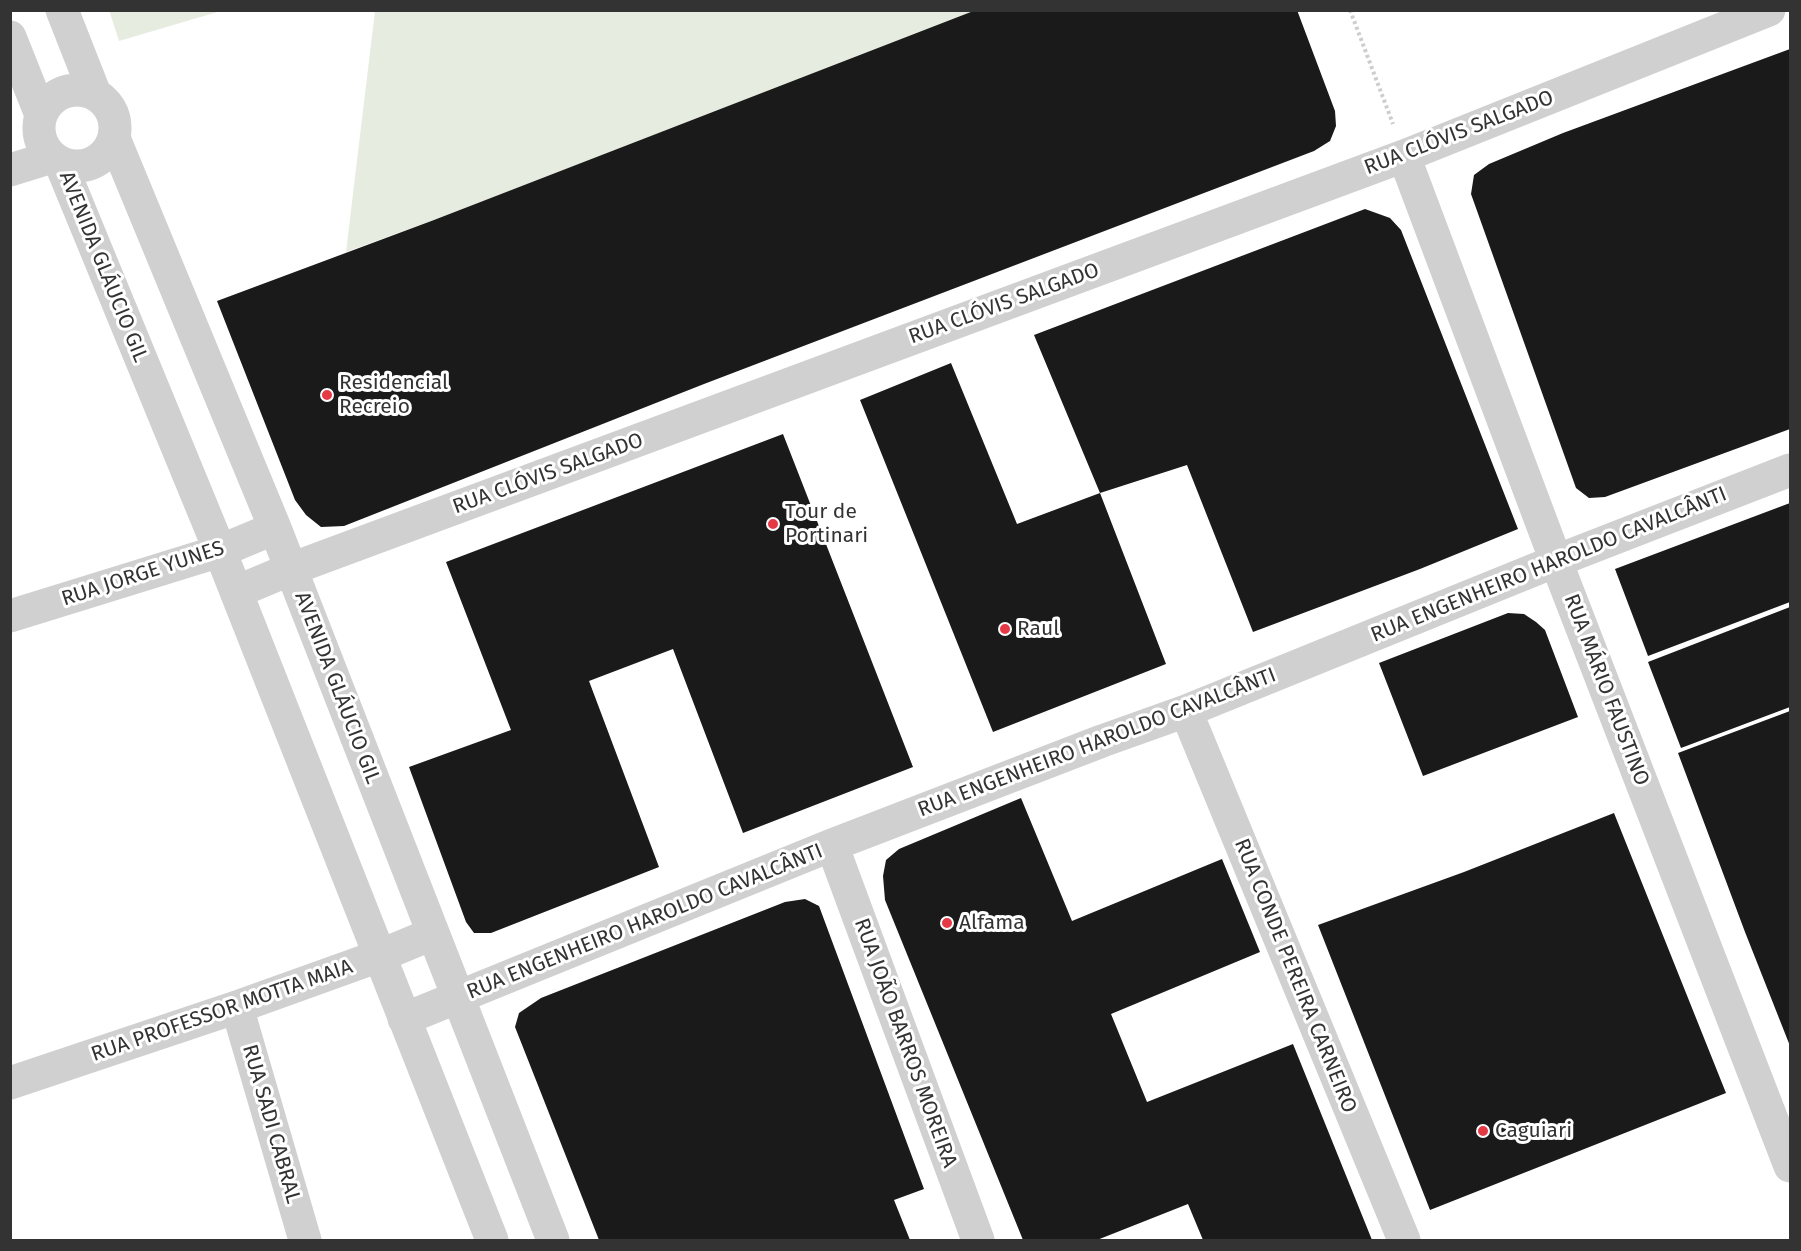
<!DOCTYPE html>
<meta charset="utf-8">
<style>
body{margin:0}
#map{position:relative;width:1801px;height:1251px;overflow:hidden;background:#fff;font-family:"Fira Sans",sans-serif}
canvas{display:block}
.frame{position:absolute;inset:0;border:12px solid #333;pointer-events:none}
</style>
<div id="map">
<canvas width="1801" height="1251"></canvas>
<div class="frame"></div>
</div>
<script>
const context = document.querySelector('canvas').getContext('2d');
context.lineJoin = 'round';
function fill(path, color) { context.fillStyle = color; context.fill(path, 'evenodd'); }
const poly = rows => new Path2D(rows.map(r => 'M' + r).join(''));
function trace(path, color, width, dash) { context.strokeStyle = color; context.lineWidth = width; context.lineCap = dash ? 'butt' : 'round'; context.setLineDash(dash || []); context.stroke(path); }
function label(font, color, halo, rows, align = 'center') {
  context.font = font + ' "Fira Sans",sans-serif'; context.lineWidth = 6; context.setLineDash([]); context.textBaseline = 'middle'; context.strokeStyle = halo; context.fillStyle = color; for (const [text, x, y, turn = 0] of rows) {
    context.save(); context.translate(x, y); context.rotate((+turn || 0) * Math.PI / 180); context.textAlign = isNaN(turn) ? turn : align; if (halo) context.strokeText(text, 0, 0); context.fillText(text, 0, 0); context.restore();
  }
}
const green = poly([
 [109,10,221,10,221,11,119,41],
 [375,11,976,11,434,220,346,252]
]);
const building = poly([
 [976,10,1297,10,1335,111,1336,126,1330,141,1314,151,704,384,344,526,321,527,306,515,295,500,217,301,434,220],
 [1790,49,1790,429,1605,497,1589,498,1576,488,1471,194,1474,175,1489,164,1563,133],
 [1365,209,1390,218,1401,230,1518,529,1420,569,1253,632,1187,465,1100,493,1034,335],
 [951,363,1017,524,1100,493,1166,664,993,732,860,400],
 [783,434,913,767,743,833,673,649,589,681,659,867,491,933,474,933,466,922,409,767,511,730,446,562],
 [1790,503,1790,602,1648,656,1615,569],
 [1790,607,1790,707,1681,748,1648,662],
 [1508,613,1524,614,1536,622,1545,630,1578,717,1423,776,1379,663],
 [1790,711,1790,1046,1745,932,1678,753],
 [1021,798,1072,921,1222,859,1260,952,1111,1014,1147,1102,1293,1044,1372,1240,1203,1240,1188,1204,1097,1240,1023,1240,885,900,883,876,886,860,899,849],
 [1614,813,1726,1093,1430,1210,1318,925,1464,872],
 [805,899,819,906,924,1189,894,1200,910,1240,599,1240,515,1027,519,1013,541,998,785,902]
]);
const path = poly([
 [1350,10,1393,124]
]);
const minor = poly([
 [62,10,95,94],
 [10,37,41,115],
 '39 128a38 38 0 1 1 76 0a38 38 0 1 1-76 0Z',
 [114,138,275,528,553,1240],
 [1404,156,1556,561,1790,1166],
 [60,162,220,551,492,1240],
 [10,170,52,157],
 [236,592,291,569,1404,156,1769,10],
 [10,616,220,551,275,528],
 [1186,711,1404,1240],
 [832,845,978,1240],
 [237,1007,305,1240],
 [404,1019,832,845,1102,741,1186,711,1556,561,1790,470],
 [10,1083,237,1007,379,956,432,934]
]);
const markers = [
 [327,395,6,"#e63946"],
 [773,524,6,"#e63946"],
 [1005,629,6,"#e63946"],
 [947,923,6,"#e63946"],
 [1483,1131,6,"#e63946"]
];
const streetNames = [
 ["RUA CLÓVIS SALGADO",1459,133,-21],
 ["AVENIDA GLÁUCIO GIL",103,267,68],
 ["RUA CLÓVIS SALGADO",1004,304,-20],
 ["RUA CLÓVIS SALGADO",548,474,-20],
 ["RUA ENGENHEIRO HAROLDO CAVALCÂNTI",1549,565,-22],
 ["RUA JORGE YUNES",143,574,-18],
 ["AVENIDA GLÁUCIO GIL",337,688,69],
 ["RUA MÁRIO FAUSTINO",1606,690,69],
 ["RUA ENGENHEIRO HAROLDO CAVALCÂNTI",1097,743,-21],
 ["RUA ENGENHEIRO HAROLDO CAVALCÂNTI",645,922,-22],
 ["RUA CONDE PEREIRA CARNEIRO",1295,976,68],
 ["RUA PROFESSOR MOTTA MAIA",222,1011,-19],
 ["RUA JOÃO BARROS MOREIRA",905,1043,70],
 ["RUA SADI CABRAL",271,1124,74]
];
const poiNames = [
 ["Residencial",339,383],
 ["Recreio",339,407],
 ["Tour de",785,512],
 ["Portinari",785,536],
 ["Raul",1017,629],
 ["Alfama",959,923],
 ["Caguiari",1495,1131]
];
fill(green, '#e6ecdf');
fill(building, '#1a1a1a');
trace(path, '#cdcdcd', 4, [3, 3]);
trace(minor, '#d0d0d0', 33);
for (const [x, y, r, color] of markers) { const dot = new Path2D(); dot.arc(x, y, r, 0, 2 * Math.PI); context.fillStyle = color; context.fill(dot); trace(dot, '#fff', 2); }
label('21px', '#333', '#fff', streetNames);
label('21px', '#333', '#fff', poiNames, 'left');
</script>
